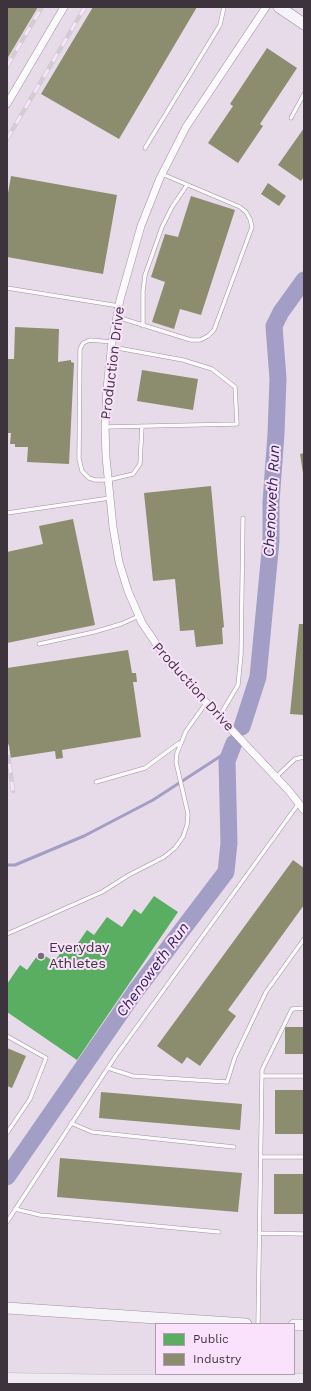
<!DOCTYPE html>
<style>
body{margin:0}
#map{position:relative;width:311px;height:1391px;overflow:hidden;background:#e8dbe9;font-family:"Work Sans",sans-serif}
canvas{display:block}
.frame{position:absolute;inset:0;border:8px solid #3d333d;pointer-events:none}
.legend{position:absolute;left:155px;top:1323px;width:140px;height:52px;box-sizing:border-box;background:#fbe2fc;border:1px solid #af9cb0;margin:0;padding:5px 7px;list-style:none;font-size:12px;color:#3d333d}
.legend li{display:flex;align-items:center;gap:8px;height:20px}
.legend b{width:20px;border:1px solid #af9cb0}
</style>
<div id="map">
<canvas width="311" height="1391"></canvas>
<div class="frame"></div>
<ul class="legend">
<li><b style="height:11px;background:#5aae61"></b>Public</li>
<li><b style="height:11px;background:#8c8c6e"></b>Industry</li>
</ul>
</div>
<script>
const context = document.querySelector('canvas').getContext('2d');
context.lineJoin = 'round';
function fill(path, color) { context.fillStyle = color; context.fill(path, 'evenodd'); }
const poly = rows => new Path2D(rows.map(r => 'M' + r).join(''));
function trace(path, color, width, dash) { context.strokeStyle = color; context.lineWidth = width; context.lineCap = dash ? 'butt' : 'round'; context.setLineDash(dash || []); context.stroke(path); }
function label(font, color, halo, rows, align = 'center') {
  context.font = font + ' "Work Sans",sans-serif'; context.lineWidth = 4; context.setLineDash([]); context.textBaseline = 'middle'; context.strokeStyle = halo; context.fillStyle = color; for (const [text, x, y, turn = 0] of rows) {
    context.save(); context.translate(x, y); context.rotate((+turn || 0) * Math.PI / 180); context.textAlign = isNaN(turn) ? turn : align; if (halo) context.strokeText(text, 0, 0); context.fillText(text, 0, 0); context.restore();
  }
}
const public = poly([
 [154,896,178,912,77,1060,7,1012,7,984,20,965,27,970,40,952,54,962,67,944,74,949,87,930,94,935,107,917,122,927,134,909,141,914]
]);
const industry = poly([
 [7,7,38,7,7,59],
 [93,7,197,7,119,139,41,94],
 [267,48,297,68,260,124,263,126,238,163,208,143,233,106,230,104],
 [304,128,304,177,301,181,278,165],
 [11,176,117,195,103,274,7,257,7,199],
 [268,183,286,196,279,206,261,194],
 [191,196,235,210,201,315,180,309,174,329,152,322,165,282,151,277,165,234,178,237],
 [15,327,59,329,58,362,71,360,71,362,74,363,69,464,27,462,28,447,15,447,15,444,10,444,11,433,7,433,7,359,14,359],
 [142,370,198,379,193,410,137,401],
 [304,453,304,473,303,473,300,454],
 [211,486,224,627,222,628,223,644,196,647,194,630,180,631,175,579,153,581,144,493],
 [73,519,95,625,7,643,7,552,43,544,39,526],
 [299,624,304,624,304,715,290,714],
 [128,650,132,673,136,673,137,682,133,682,141,737,62,750,63,758,56,759,55,751,9,758,7,743,7,668],
 [293,860,304,868,304,905,228,1010,236,1016,200,1066,187,1057,182,1064,157,1046],
 [285,1027,304,1027,304,1054,285,1054],
 [7,1048,26,1056,12,1088,7,1086],
 [275,1090,304,1090,304,1134,275,1134],
 [101,1092,242,1104,240,1130,99,1118],
 [60,1158,242,1173,238,1212,57,1197],
 [274,1174,304,1174,304,1214,274,1214]
]);
const stream = poly([
 [7,865,15,865,84,836,153,800,230,750]
]);
const river = poly([
 [242,727,258,677,271,541,271,502,276,434,278,379,274,326,281,312,304,280],
 [7,1177,135,992,226,872,229,843,227,761,234,743]
]);
const lane = poly([
 [291,118,304,94],
 [145,148,220,25,224,7],
 [7,288,119,306],
 [117,317,191,340,200,340,208,336,214,330,252,227,250,219,246,212,240,207,162,174],
 [143,326,143,291,145,275,162,227,172,207,187,185],
 [112,342,90,340,83,343,80,349,79,459,82,471,89,478,95,480,108,480,133,474,140,464,142,426],
 [105,427,237,424,235,387,212,369,183,360,112,347],
 [7,513,110,498],
 [39,644,94,632,121,624,139,616],
 [219,717,238,685,241,655,243,518],
 [276,777,295,759,304,757],
 [96,782,145,768,179,743],
 [7,934,102,892,129,875,164,857,175,848,183,837,187,825,188,814,176,762,177,753,186,731,206,703],
 [7,1036,46,1058,30,1099,7,1133],
 [108,1068,133,1076,227,1082,235,1057,266,992,304,939],
 [262,1076,304,1076],
 [71,1123,92,1132,234,1147],
 [261,1157,304,1157],
 [15,1209,40,1215,219,1232],
 [7,1222,115,1057,299,803],
 [259,1233,304,1234],
 [258,1324,262,1070,292,1009,304,1008]
]);
const street = poly([
 [266,7,186,127,160,178,141,226,120,300,112,342,107,388,105,427,106,457,113,527,119,562,128,591,142,623,170,664,289,791,304,810],
 [7,104,64,7]
]);
const secondary = poly([
 [279,7,304,24],
 [7,1308,246,1324],
 [294,1325,304,1325]
]);
const highway = poly([
 [7,1380,126,1382,304,1381]
]);
const rail = poly([
 [7,66,42,7],
 [7,139,85,7],
 [7,746,13,791]
]);
const markers = [
 [41,956,4,"#796e79"]
];
const streetNames = [
 ["Production Drive",113,363,-83],
 ["Production Drive",193,687,48]
];
const poiNames = [
 ["Everyday",49,948],
 ["Athletes",49,964]
];
const waterNames = [
 ["Chenoweth Run",272,501,-87],
 ["Chenoweth Run",153,970,-54]
];
fill(public, '#5aae61');
fill(industry, '#8c8c6e');
trace(stream, '#a39ec6', 3);
trace(river, '#a39ec6', 17);
trace(lane, '#9c929d', 4.5);
trace(street, '#9c929d', 8);
trace(secondary, '#9c929d', 12);
trace(highway, '#c1bac1', 15);
trace(lane, '#fcfafc', 3.5);
trace(street, '#fcfafc', 7);
trace(secondary, '#f7f4f9', 11);
trace(highway, '#efe9f2', 14);
trace(rail, '#d1cdd1', 4.5);
trace(rail, '#fbe2fc', 3, [9]);
for (const [x, y, r, color] of markers) { const dot = new Path2D(); dot.arc(x, y, r, 0, 2 * Math.PI); context.fillStyle = color; context.fill(dot); trace(dot, '#fbe2fc', 1.5); }
label('14px', '#3d333d', '#fbe2fc', streetNames);
label('14px', '#3d333d', '#fbe2fc', poiNames, 'left');
label('italic 15px', '#2e2464', '#fbe2fc', waterNames);
</script>
